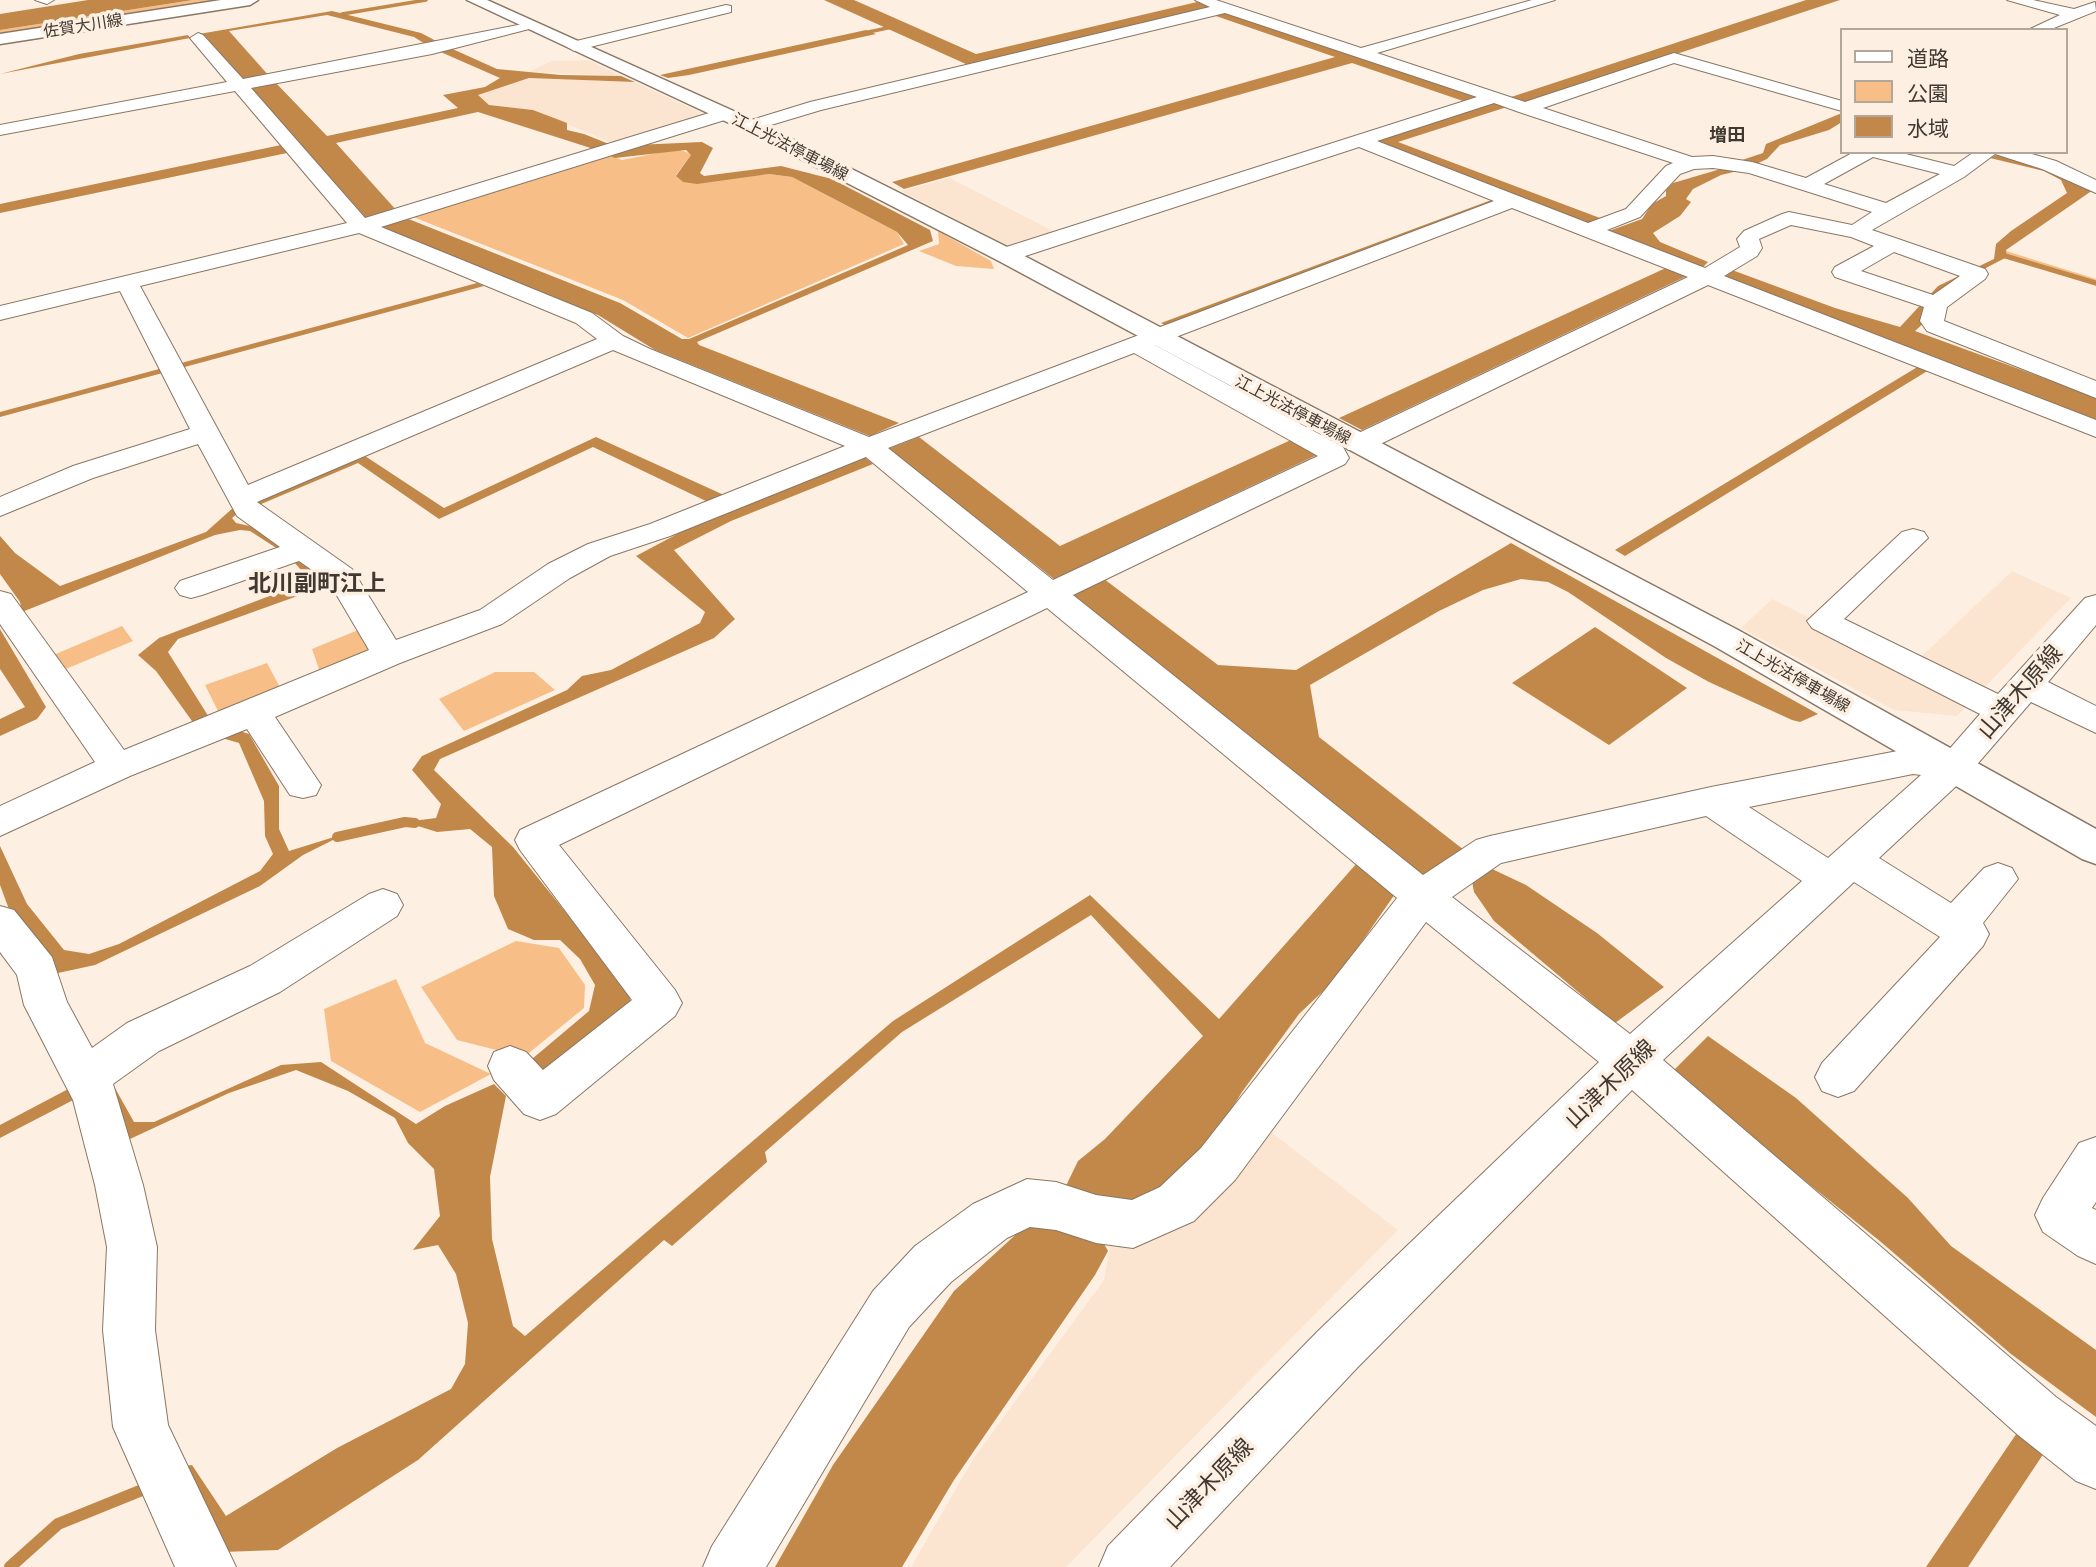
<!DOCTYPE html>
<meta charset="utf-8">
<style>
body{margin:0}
#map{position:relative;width:2096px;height:1567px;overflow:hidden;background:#fdf0e3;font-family:Lato,"Noto Sans JP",sans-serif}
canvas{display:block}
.legend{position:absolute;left:1840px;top:28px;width:228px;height:126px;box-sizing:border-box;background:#fdf0e3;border:2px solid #b2a79b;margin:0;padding:9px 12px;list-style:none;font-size:21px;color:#413930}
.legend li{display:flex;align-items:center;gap:14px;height:35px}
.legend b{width:35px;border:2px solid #b2a79b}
</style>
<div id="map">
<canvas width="2096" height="1567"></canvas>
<ul class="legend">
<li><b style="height:9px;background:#fff"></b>道路</li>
<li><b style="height:19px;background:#f7bf87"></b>公園</li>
<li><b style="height:19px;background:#c1884a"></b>水域</li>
</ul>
</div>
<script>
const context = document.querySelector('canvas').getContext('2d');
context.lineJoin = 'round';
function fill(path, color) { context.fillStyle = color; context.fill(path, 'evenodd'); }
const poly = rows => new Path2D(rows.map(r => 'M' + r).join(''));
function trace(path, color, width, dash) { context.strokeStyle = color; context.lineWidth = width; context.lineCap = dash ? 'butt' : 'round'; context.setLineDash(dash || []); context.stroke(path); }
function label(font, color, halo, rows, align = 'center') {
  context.font = font + ' Lato,"Noto Sans JP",sans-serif'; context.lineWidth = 7; context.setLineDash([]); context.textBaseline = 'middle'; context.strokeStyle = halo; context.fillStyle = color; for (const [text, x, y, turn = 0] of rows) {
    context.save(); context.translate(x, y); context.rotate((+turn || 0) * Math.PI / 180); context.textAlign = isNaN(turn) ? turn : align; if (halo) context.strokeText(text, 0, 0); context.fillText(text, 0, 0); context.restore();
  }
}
const built = poly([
 [588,60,621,76,529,72,551,61],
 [529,78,635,82,710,117,617,145,533,110,489,105,477,95],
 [950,178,1059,234,1012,248,901,191],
 [2012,571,2071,598,1957,716,1894,710,1741,628,1772,599,1909,668],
 [1258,1122,1398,1230,1066,1567,911,1567,973,1459,1104,1280,1112,1235]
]);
const green = poly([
 [193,0,229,0,0,35,0,30],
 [677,149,692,154,676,175,683,182,769,174,792,177,897,232,904,244,688,338,623,300,408,215,605,153,622,160],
 [938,231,991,261,994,269,956,266,919,251,939,244],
 [2006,251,2096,279,2096,286,2007,257],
 [122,626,133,641,61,671,51,656],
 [363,628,380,653,322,678,312,649],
 [267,663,283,693,221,717,205,685],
 [495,672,534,672,555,690,464,731,439,699],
 [516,941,559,948,585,985,584,1008,524,1057,457,1040,421,987],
 [396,979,425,1043,491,1074,420,1112,331,1061,324,1009]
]);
const water = poly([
 [88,0,193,0,0,30,0,14],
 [824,0,854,0,976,54,1197,2,1214,8,968,65],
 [1806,0,1840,0,1522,105,1505,99],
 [332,11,421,33,442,44,430,47,414,37,327,15,229,31,270,77,245,82,205,36,199,34],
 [1228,12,1477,96,1463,101,1352,63,904,189,892,182,1335,57,1213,15],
 [866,30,876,34,689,75,668,78,660,75],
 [188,35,190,38,0,74,79,54],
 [448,47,497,69,561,75,621,76,635,82,529,78,478,95,489,105,533,110,567,123,567,130,584,134,614,146,702,142,713,148,700,173,704,176,781,166,832,179,930,230,933,241,697,342,699,345,899,423,870,436,655,350,598,315,497,279,378,226,406,218,620,303,682,339,689,339,908,245,897,232,880,223,792,177,769,174,697,184,683,182,676,176,691,155,686,150,615,158,600,151,478,112,336,143,397,211,367,219,249,86,274,81,327,136,458,108,443,95,485,87,500,78,436,50],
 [1490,102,1507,107,1398,142,1600,218,1585,225,1365,141],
 [1842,113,1842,122,1829,130,1780,145,1767,159,1752,166,1736,162,1763,153,1766,144],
 [281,145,287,153,0,213,0,204],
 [1998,154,2044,168,2093,190,2006,250,2007,257,1982,270,1915,331,2096,397,2096,422,1724,278,1732,270,1835,308,1900,327,1938,286,1994,259,1996,244,2011,231,2067,193,2061,180,2044,171,1990,158],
 [1724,168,1746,169,1721,175,1693,189,1686,199,1691,202,1680,216,1653,233,1660,242,1708,262,1701,269,1606,232,1642,219,1652,204,1666,196,1666,190,1673,183],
 [1494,199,1498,201,1168,327,1161,323],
 [1668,267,1689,275,1362,430,1339,418],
 [477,283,484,286,0,417,0,412],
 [1919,366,1929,370,1625,556,1615,550],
 [596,437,724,495,708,502,593,447,439,519,358,463,259,505,253,500,362,454,444,508],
 [919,437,1060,546,1293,439,1319,454,1054,579,888,449],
 [862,455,873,464,731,521,674,550,735,619,714,638,440,759,434,770,513,847,630,992,630,1010,556,1070,529,1071,532,1059,589,1011,595,985,580,959,560,940,534,940,508,929,494,896,492,847,470,829,437,832,405,822,436,818,441,804,412,770,422,756,567,690,582,676,611,670,700,623,705,612,636,556,726,508],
 [234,507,239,512,232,518,236,523,254,527,288,550,284,553,250,531,240,530,215,535,22,612,20,602,0,574,0,536,15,553,60,586,206,532],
 [1511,543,1818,714,1800,722,1792,720,1709,682,1666,658,1568,592,1548,582,1521,579,1483,590,1439,611,1310,685,1319,737,1464,850,1431,875,1418,876,1072,596,1104,579,1218,665,1296,670],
 [303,559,319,569,331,584,178,639,168,652,212,722,197,728,156,671,138,655,159,638,301,584,307,577,294,562],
 [1595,627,1687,688,1609,745,1512,683],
 [0,629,46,707,37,719,0,736,0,719,25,707,0,669],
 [234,729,249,734,279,786,279,829,289,851,347,833,303,855,260,886,95,965,58,973,38,942,10,912,0,885,0,846,27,904,64,950,89,954,119,944,260,871,273,854,265,836,264,801,239,743,215,736],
 [1357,863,1395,894,1336,979,1299,1014,1242,1092,1206,1151,1158,1191,1130,1205,1062,1194,1078,1161,1105,1139,1203,1036,1091,915,902,1032,765,1152,767,1162,672,1246,664,1240,418,1460,278,1550,223,1552,178,1467,192,1465,226,1516,337,1448,451,1389,465,1364,468,1323,456,1274,438,1245,413,1250,440,1216,434,1169,408,1143,395,1118,348,1091,296,1070,229,1093,130,1139,103,1081,111,1081,134,1122,154,1122,281,1065,321,1062,416,1124,445,1106,494,1084,506,1096,490,1177,492,1239,513,1326,525,1336,893,1021,1090,895,1219,1019],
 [1490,868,1526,885,1597,933,1664,987,1615,1023,1494,921,1474,892,1472,881],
 [1708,1036,1796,1098,1908,1198,1951,1246,2096,1350,2096,1417,2011,1354,1881,1242,1671,1073],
 [72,1087,79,1097,0,1138,0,1125],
 [1035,1217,1097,1231,1108,1251,1095,1275,954,1480,902,1567,775,1567,833,1465,954,1291],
 [2023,1424,2048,1447,1968,1567,1926,1567]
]);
const streamFar3 = poly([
 [342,14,426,0],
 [859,34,897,26]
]);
const streamFar2 = poly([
 [2002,255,2096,283]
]);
const streamFar1 = poly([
 [337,837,405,822,415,823]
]);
const stream = poly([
 [10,1567,58,1524,152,1486]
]);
const minor = poly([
 [35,0,54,0,47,4,35,0],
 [1195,0,1216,0,1361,48,1532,0,1555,0,1377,53,1525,102,1674,53,1842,101,1842,111,1674,63,1543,108,1692,157,1713,156,1752,162,1806,178,1854,152,1898,152,1954,166,1974,152,2025,152,2056,161,2096,180,2096,193,2042,169,1995,154,1964,177,1872,230,1985,269,1988,274,1985,279,1947,307,1944,321,2096,381,2096,398,1927,331,1920,321,1924,307,1835,277,1832,272,1835,267,1874,246,1851,237,1791,225,1759,239,1762,248,1757,256,1724,276,2096,420,2096,437,1708,285,1368,450,1348,450,1344,444,1348,438,1688,277,1512,208,1155,345,1343,447,1349,458,1345,464,1073,595,1423,875,1476,840,1490,836,1711,787,1913,748,1946,753,1980,714,1812,628,1807,621,1902,532,1913,529,1924,532,1928,538,1844,619,1998,694,2085,598,2096,595,2096,625,2048,682,2096,706,2096,733,2031,702,1967,776,1879,858,1951,903,1984,868,1998,863,2012,868,2018,879,1983,923,1989,934,1983,946,1854,1091,1838,1097,1822,1091,1815,1077,1822,1063,1940,937,1854,882,1663,1060,2056,1397,2096,1426,2096,1489,2076,1481,2018,1435,1632,1090,1356,1369,1170,1567,1099,1567,1108,1546,1318,1331,1599,1062,1426,922,1235,1180,1194,1221,1133,1248,1096,1243,1056,1230,1030,1227,1007,1238,951,1282,909,1327,766,1567,703,1567,712,1546,873,1291,915,1246,973,1204,1027,1179,1056,1182,1096,1195,1132,1200,1160,1187,1201,1148,1397,898,1047,608,559,845,675,990,682,1003,675,1016,556,1114,540,1120,524,1114,494,1080,488,1066,494,1052,510,1046,526,1052,543,1070,632,1000,520,850,515,840,520,830,1028,592,866,457,670,536,610,556,570,578,502,624,400,663,275,717,321,785,316,795,303,798,290,795,247,729,130,776,0,836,0,806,95,762,0,624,0,591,11,594,124,750,369,650,329,582,299,561,202,595,191,598,180,595,175,588,180,581,280,547,237,516,198,444,93,478,0,516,0,497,73,466,190,429,120,291,0,320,0,306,347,223,235,91,0,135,0,125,227,82,190,38,198,33,203,35,243,79,533,22,533,28,432,54,251,88,365,218,719,110,731,110,734,114,731,118,381,227,592,313,623,336,650,349,869,437,1494,201,1359,147,1013,260,997,260,994,255,997,250,1477,97,1225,13,821,110,751,131,742,126,745,122,810,102,1210,7,1195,0],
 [1494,103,1519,112,1673,163,1666,166,1626,209,1588,223,1377,141,1494,103],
 [1873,157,1940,174,1886,203,1824,184,1873,157],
 [1713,168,1749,173,1872,212,1852,225,1789,212,1782,214,1744,231,1737,239,1740,247,1705,268,1607,230,1640,217,1680,174,1694,169,1713,168],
 [359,233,576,323,597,339,248,485,140,286,359,233],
 [1894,252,1960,276,1933,295,1861,271,1894,252],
 [613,350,845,446,650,524,588,544,548,564,480,610,396,640,352,569,257,502,613,350],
 [1134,353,1318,456,1053,580,888,448,1134,353],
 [1913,774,1921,775,1828,858,1749,807,1913,774],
 [1706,816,1802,881,1630,1034,1452,897,1501,863,1706,816],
 [2007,0,2033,0,2074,9,2095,2,2096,11,2049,30,2028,30,2060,15,2007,0],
 [726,5,731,6,731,12,574,51,566,46,568,43,726,5],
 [383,889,397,894,403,905,397,916,280,992,159,1051,113,1084,143,1185,157,1247,155,1330,168,1425,236,1567,175,1567,113,1427,103,1330,107,1247,95,1185,73,1100,24,1005,17,975,0,952,0,906,14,910,52,957,67,1002,92,1048,127,1023,250,966,369,894,383,889],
 [2096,1137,2096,1202,2092,1208,2096,1210,2096,1264,2078,1256,2043,1232,2035,1215,2043,1198,2079,1143,2096,1137]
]);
const major = poly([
 [221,0,258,0,250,5,0,44,0,34,221,0],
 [467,0,487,0,758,122,1013,250,1738,630,2096,829,2096,864,2082,859,1714,646,997,260,744,130,467,0]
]);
const farStreetnames = [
 ["佐賀大川線",83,26,-9],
 ["江上光法停車場線",790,147,27],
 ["江上光法停車場線",1293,410,28],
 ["江上光法停車場線",1793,676,30]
];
const farNeighbourhoodnames = [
 ["増田",1727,135]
];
const quarterNames = [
 ["北川副町江上",317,584]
];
const nearStreetnames = [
 ["山津木原線",2020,692,-49],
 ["山津木原線",1610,1084,-44],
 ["山津木原線",1209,1484,-46]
];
fill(built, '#fce5d0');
fill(green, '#f7bf87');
fill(water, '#c1884a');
trace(streamFar3, '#c1884a', 3.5);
trace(streamFar2, '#c1884a', 5);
trace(streamFar1, '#c1884a', 10);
trace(stream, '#c1884a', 12);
trace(minor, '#8a7764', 2);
trace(major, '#8a7764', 3);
fill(minor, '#fff');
fill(major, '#fff');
label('16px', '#413930', '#fdf0e3', farStreetnames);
label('bold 18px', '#413930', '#fdf0e3', farNeighbourhoodnames);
label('bold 23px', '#413930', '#fdf0e3', quarterNames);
label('23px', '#413930', '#fdf0e3', nearStreetnames);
</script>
